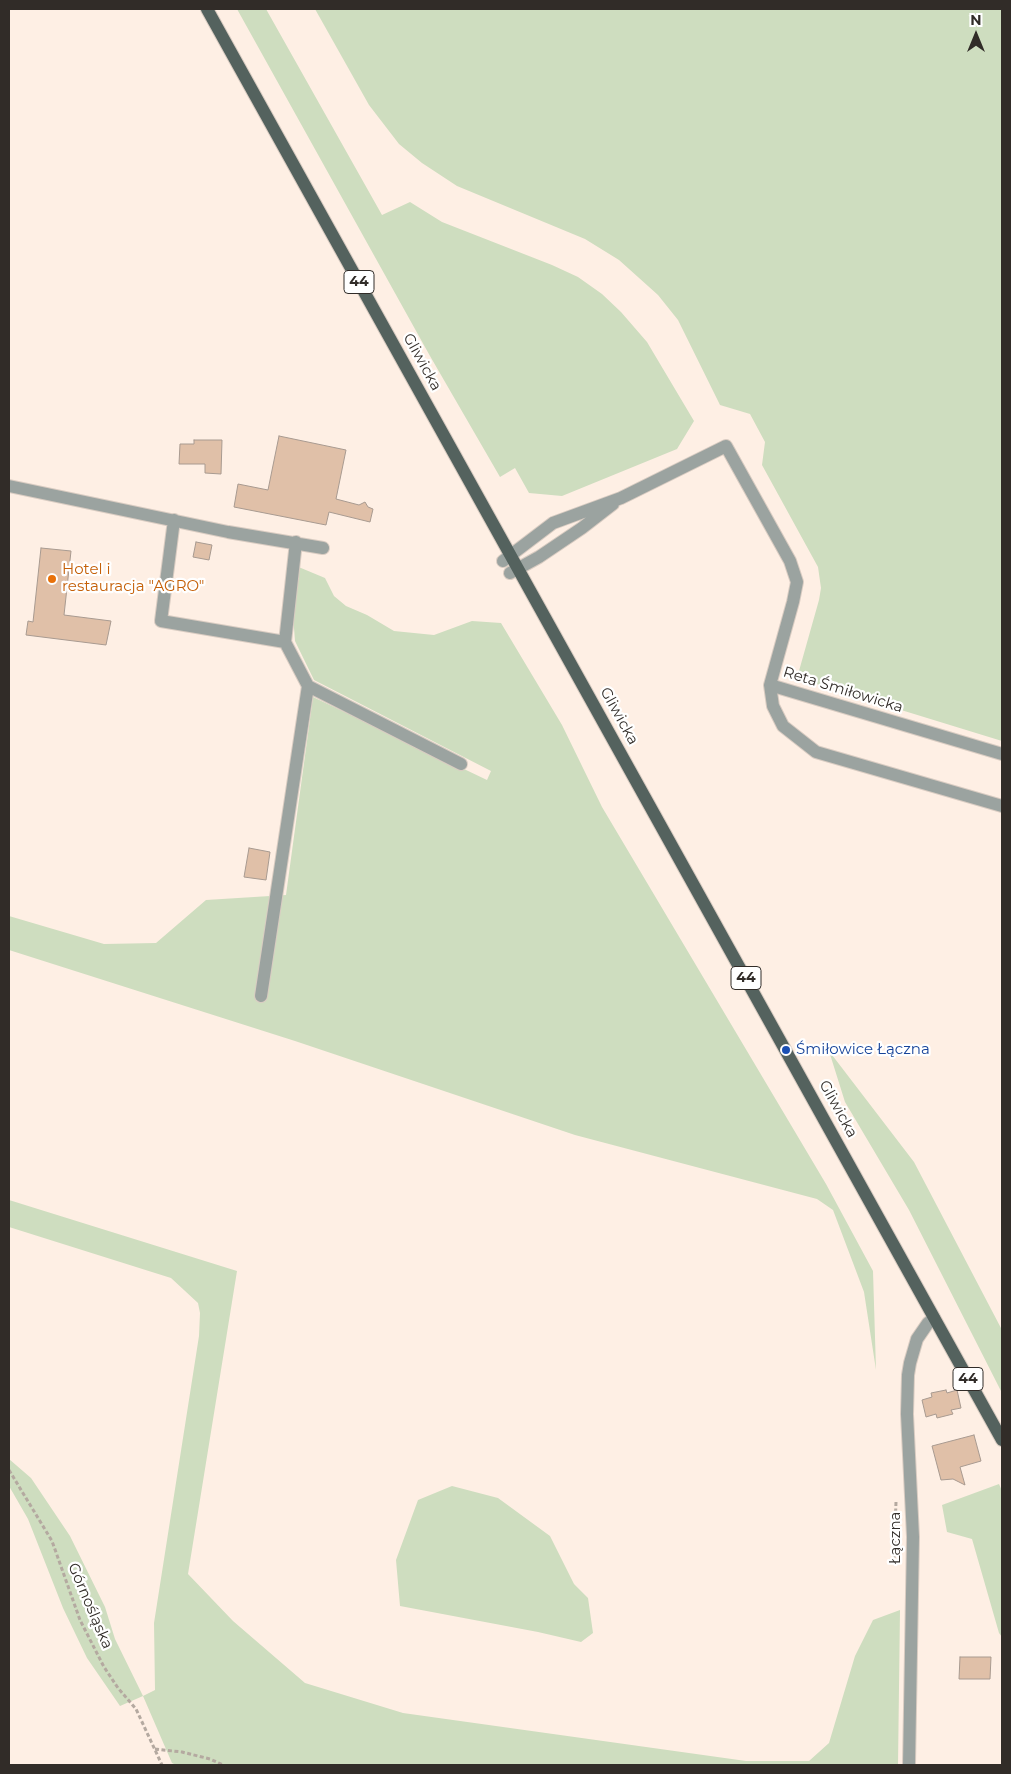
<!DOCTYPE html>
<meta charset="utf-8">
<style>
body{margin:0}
#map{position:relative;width:1011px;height:1774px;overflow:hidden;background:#feefe4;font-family:Montserrat,sans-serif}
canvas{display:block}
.frame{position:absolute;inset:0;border:10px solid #312c28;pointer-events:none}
.north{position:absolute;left:951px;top:10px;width:50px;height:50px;-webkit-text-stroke:4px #fff;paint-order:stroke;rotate:0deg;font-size:14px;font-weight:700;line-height:20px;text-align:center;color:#312c28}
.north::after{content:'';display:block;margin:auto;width:18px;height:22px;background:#312c28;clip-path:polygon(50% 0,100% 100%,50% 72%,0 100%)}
</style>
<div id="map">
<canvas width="1011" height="1774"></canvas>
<div class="frame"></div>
<div class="north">N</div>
</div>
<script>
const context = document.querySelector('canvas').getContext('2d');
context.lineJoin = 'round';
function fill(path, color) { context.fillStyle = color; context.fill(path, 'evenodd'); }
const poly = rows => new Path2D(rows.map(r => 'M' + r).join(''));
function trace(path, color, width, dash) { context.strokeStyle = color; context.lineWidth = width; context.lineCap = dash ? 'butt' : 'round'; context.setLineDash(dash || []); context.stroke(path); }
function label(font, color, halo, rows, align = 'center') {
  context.font = font + ' Montserrat,sans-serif'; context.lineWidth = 4.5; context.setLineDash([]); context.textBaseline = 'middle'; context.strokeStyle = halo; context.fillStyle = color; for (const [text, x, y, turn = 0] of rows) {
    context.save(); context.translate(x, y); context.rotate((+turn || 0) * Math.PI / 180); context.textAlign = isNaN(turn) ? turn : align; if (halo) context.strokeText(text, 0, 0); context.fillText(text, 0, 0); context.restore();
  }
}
const green = poly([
 [237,9,266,9,382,215,410,202,442,222,552,265,578,277,602,294,621,312,647,342,694,421,677,449,562,496,529,493,515,468,500,477,430,356],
 [315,9,1002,9,1002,741,797,678,819,600,821,588,818,567,762,465,765,442,750,414,720,405,678,320,658,295,619,260,585,239,457,186,422,163,399,144,369,105],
 [289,563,325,578,334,596,346,606,367,615,394,631,434,635,472,621,501,623,562,725,602,807,826,1184,873,1271,876,1370,864,1292,833,1210,817,1199,575,1135,295,1041,9,950,9,916,104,944,156,943,206,900,286,895,313,697,487,780,491,771,314,680,295,641],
 [829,1051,914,1162,1002,1330,1002,1393,909,1210,845,1102],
 [9,1200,237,1271,188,1574,233,1621,305,1683,403,1713,746,1761,809,1761,829,1743,855,1656,873,1620,900,1610,898,1765,176,1765,172,1763,143,1696,120,1706,87,1658,63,1608,28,1519,9,1486,9,1459,31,1478,70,1536,105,1607,115,1639,143,1696,155,1690,154,1623,199,1336,200,1313,198,1303,171,1278,9,1227],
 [999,1484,1002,1491,1002,1637,999,1633,972,1539,947,1532,942,1505],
 [452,1486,498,1498,550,1536,574,1584,588,1598,593,1633,581,1642,538,1632,400,1606,396,1560,418,1500]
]);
const building = poly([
 [279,436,346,450,336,499,359,505,365,502,368,507,373,509,370,522,329,512,326,525,234,507,238,484,268,490,279,436],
 [194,440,222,440,221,474,205,473,205,464,179,464,180,444,194,444,194,440],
 [196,542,212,545,209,560,193,557,196,542],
 [41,548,71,551,64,615,111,621,106,645,26,635,28,621,33,622,41,548],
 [249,848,270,852,266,880,244,877,249,848],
 [946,1390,947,1393,957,1390,961,1408,951,1410,953,1414,937,1418,936,1414,926,1417,922,1400,932,1397,931,1393,946,1390],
 [974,1435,981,1461,960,1467,965,1485,953,1479,941,1480,932,1446,974,1435],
 [960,1657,991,1657,990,1679,959,1679,960,1657]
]);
const path = poly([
 [9,1470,52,1541,80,1620,104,1667,118,1688,136,1709,162,1765],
 [896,1502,894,1556,901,1556],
 [155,1749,182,1752,210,1759,223,1765]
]);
const minor = poly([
 [9,486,228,532,323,548],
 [174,520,161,621,285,642,308,686,461,764],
 [503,561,553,523,621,498,726,446,790,561,797,582,793,602,770,685,773,706,783,726,816,752,1002,806],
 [510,573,539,557,582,528,613,504],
 [285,642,296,542],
 [770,685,1002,754],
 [261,996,308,686],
 [909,1765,913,1537,907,1414,908,1375,910,1363,917,1339,928,1323,934,1318]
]);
const major = poly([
 [207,9,1002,1440]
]);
const markers = [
 [52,579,5,"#e8710a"],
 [786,1050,5,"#1a4fb4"]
];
const shields = [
 [359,282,30],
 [746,978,30],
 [968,1379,30]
];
const shieldNames = [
 ["44",359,282],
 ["44",746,978],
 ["44",968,1379]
];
const streetNames = [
 ["Gliwicka",422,362,61],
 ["Reta Śmiłowicka",843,690,17],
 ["Gliwicka",619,716,61],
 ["Gliwicka",838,1109,61],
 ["Łączna",896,1538,-90],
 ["Górnośląska",90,1606,67]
];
const foodNames = [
 ["Hotel i",62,570],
 ["restauracja \"AGRO\"",62,587]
];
const transitNames = [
 ["Śmiłowice Łączna",796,1050]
];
fill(green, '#ceddbf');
fill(building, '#e0c0a8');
trace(building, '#a89a90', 1);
trace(minor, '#d9ccc2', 14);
trace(major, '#d9ccc2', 14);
trace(path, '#b4a9a0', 3, [4, 2.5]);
trace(minor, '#9ba3a0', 12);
trace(major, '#54625e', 12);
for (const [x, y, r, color] of markers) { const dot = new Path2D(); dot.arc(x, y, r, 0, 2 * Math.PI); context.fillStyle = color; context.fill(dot); trace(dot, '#fff', 2); }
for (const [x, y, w] of shields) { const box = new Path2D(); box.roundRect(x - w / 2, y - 11.5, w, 23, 4); context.fillStyle = '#fff'; context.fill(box); trace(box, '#312c28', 1); }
label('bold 14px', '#312c28', null, shieldNames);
label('15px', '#312c28', '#fff', streetNames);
label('15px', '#c56008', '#fff', foodNames, 'left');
label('15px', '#164399', '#fff', transitNames, 'left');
</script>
